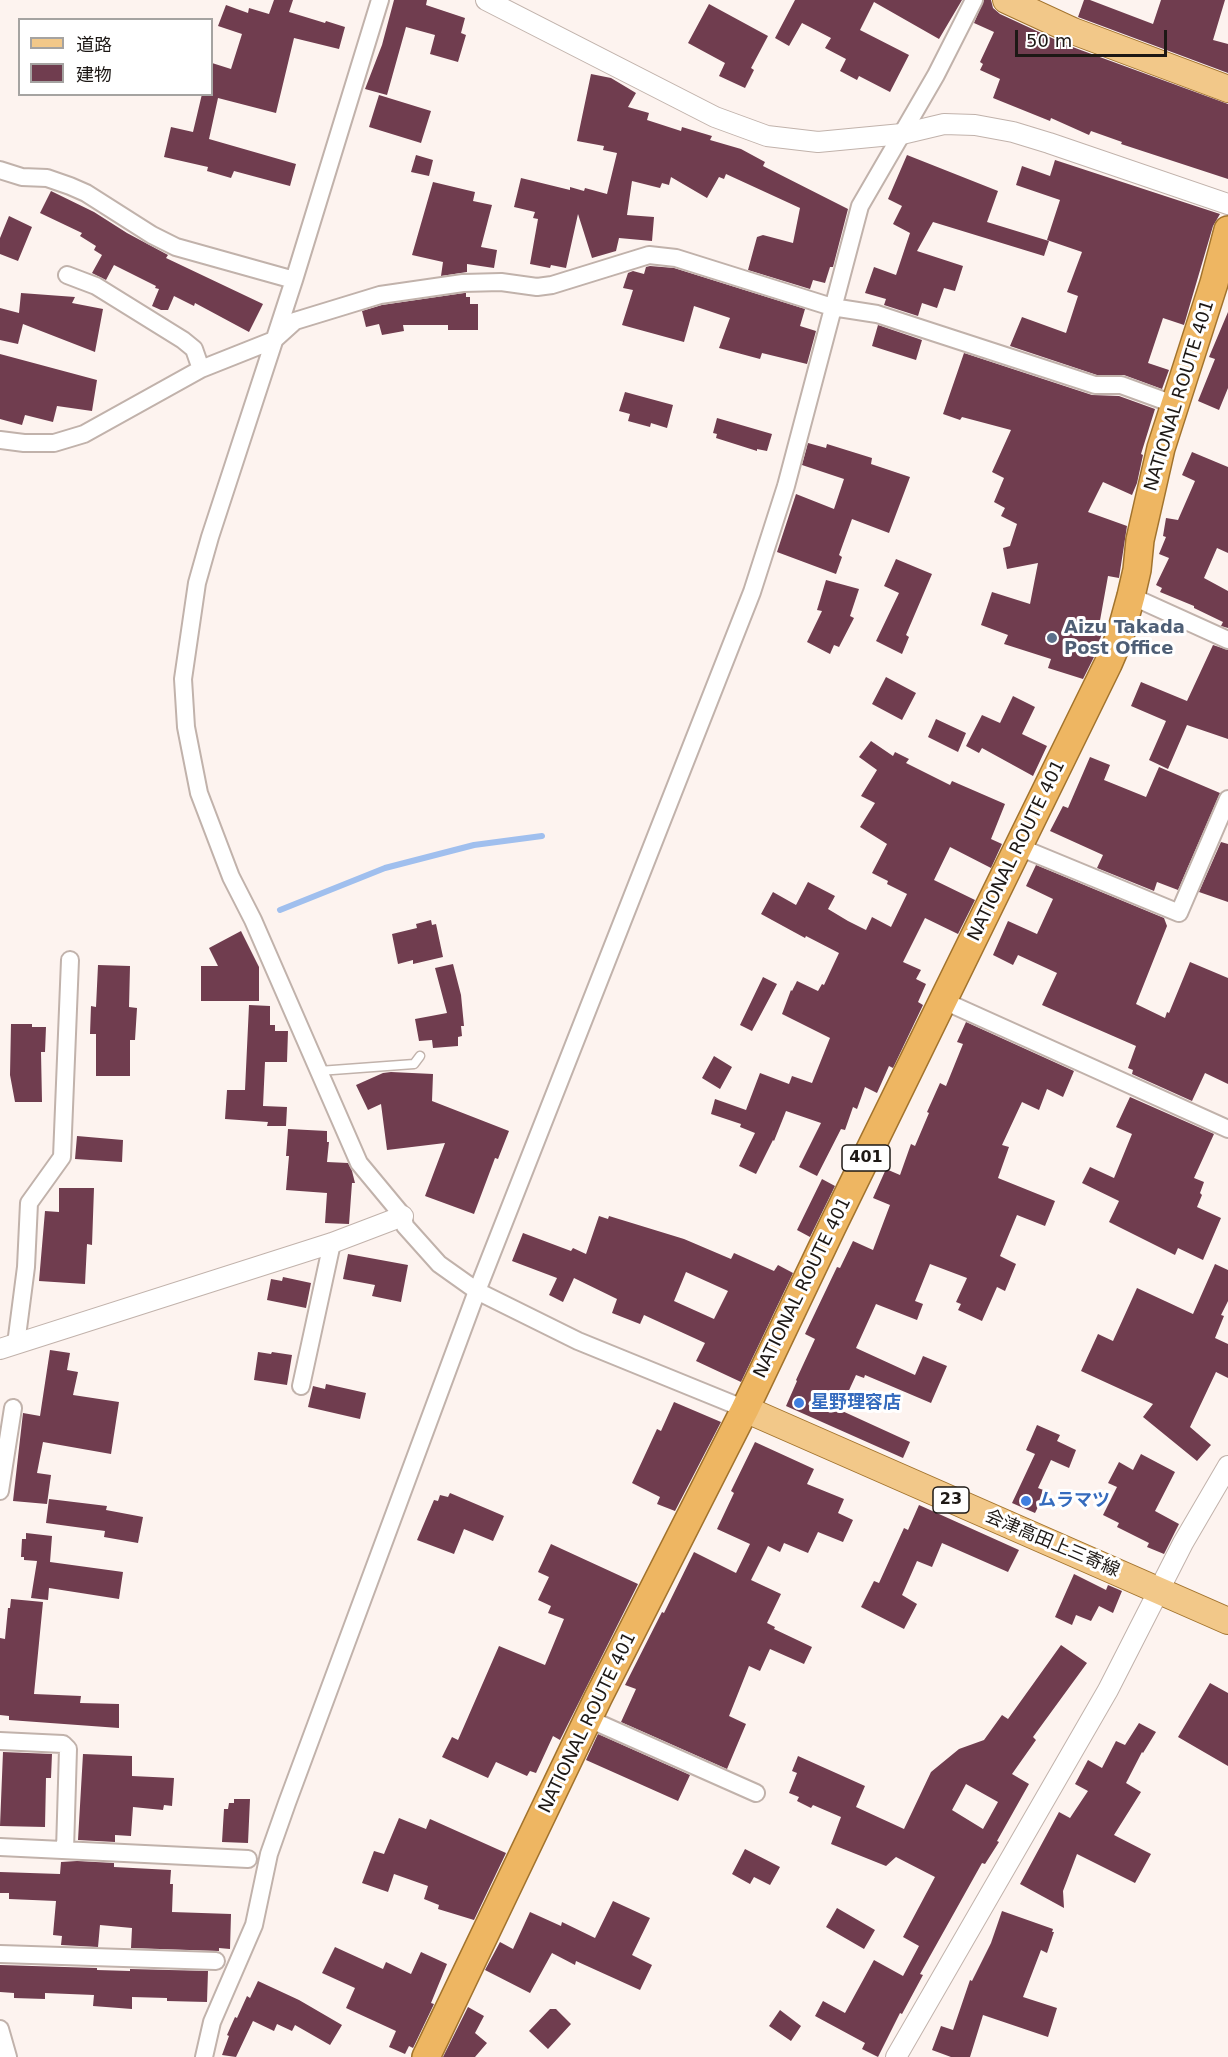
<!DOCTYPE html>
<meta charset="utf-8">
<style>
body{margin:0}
#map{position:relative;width:1228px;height:2057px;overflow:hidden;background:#fdf3ef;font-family:"DejaVu Sans","Noto Sans JP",sans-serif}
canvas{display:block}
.legend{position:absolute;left:18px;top:18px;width:195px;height:78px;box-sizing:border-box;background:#fff;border:2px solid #a5a3a1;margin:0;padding:8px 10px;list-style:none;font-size:18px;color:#1d1815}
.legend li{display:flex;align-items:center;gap:12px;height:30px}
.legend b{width:30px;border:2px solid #a5a3a1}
.scale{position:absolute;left:1015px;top:30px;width:152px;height:27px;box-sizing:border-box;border:3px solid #1d1815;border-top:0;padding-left:8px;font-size:18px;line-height:21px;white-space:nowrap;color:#1d1815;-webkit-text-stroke:4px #fff;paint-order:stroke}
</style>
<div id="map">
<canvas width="1228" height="2057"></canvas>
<ul class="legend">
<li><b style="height:8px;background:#f2c889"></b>道路</li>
<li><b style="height:16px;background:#703d4f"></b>建物</li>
</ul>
<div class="scale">50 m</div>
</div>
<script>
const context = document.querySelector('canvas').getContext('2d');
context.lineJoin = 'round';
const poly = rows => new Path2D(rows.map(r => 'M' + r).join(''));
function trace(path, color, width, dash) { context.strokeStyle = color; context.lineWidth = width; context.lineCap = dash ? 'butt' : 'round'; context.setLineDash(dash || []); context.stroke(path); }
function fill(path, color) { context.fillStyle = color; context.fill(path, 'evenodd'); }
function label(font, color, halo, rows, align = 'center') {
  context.font = font + ' "DejaVu Sans","Noto Sans JP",sans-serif'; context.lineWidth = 6; context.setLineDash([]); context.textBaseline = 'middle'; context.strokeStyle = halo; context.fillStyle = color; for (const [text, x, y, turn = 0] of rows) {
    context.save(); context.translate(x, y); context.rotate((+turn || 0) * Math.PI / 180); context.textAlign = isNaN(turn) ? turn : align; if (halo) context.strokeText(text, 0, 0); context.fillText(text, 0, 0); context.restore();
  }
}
const stream = poly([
 [280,910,385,868,474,845,542,836]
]);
const building = poly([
 [274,0,293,0,289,12,325,23,326,21,345,27,339,49,294,38,276,113,218,98,209,139,296,164,290,186,234,171,231,178,207,171,208,167,164,157,171,127,193,132,202,94,212,94,212,63,231,69,242,34,218,26,226,5,248,13,249,8,269,14],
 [394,0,427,0,426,5,465,18,461,33,466,35,458,62,430,54,435,35,406,27,387,95,365,89,382,45],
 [795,0,962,0,939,39,874,2,860,30,909,55,890,92,859,76,857,80,840,71,846,59,825,48,831,38,802,23,789,46,775,38],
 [984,0,991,0,993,8,1000,14,1067,45,1228,104,1228,179,1121,144,1122,142,1091,131,1089,135,1051,118,1050,121,993,98,1000,79,980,70,983,64,980,62,994,32,974,23],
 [1084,0,1090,0,1153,24,1161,0,1225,0,1213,40,1228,44,1228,73,1078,17],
 [709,4,768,36,751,68,754,70,745,88,719,76,725,63,688,43],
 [591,74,611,78,636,93,628,107,649,113,647,120,681,131,682,127,712,136,710,140,741,149,765,162,763,166,848,209,833,267,830,267,825,283,813,280,810,289,748,270,757,237,763,235,793,243,800,208,726,174,724,179,719,177,707,198,671,177,669,185,662,183,660,188,632,181,627,215,654,217,652,241,619,238,616,251,592,258,578,214,566,268,551,265,550,268,530,264,538,219,533,218,535,212,514,207,521,178,570,190,570,187,584,191,585,188,607,194,617,153,603,150,604,146,577,141],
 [379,95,431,111,421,143,369,127],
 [416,155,433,160,429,176,411,172],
 [907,155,998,191,987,222,1049,241,1044,256,933,222,917,251,963,266,955,291,944,288,937,308,922,303,918,316,884,305,886,299,865,293,874,267,896,275,910,233,893,224,902,206,888,199],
 [1055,160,1220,214,1213,226,1184,325,1163,318,1148,363,1169,370,1162,389,1124,375,1097,375,1010,346,1022,317,1066,333,1078,296,1067,292,1082,252,1047,240,1060,200,1016,185,1022,166,1050,176],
 [433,182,475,192,473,201,492,205,481,247,497,250,494,268,467,264,467,272,441,276,443,262,412,255],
 [51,191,94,212,127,233,168,255,166,258,263,304,249,332,195,303,194,306,174,296,168,310,161,310,152,306,159,289,155,288,156,286,114,265,106,280,92,273,102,255,94,250,96,246,80,236,82,233,40,213],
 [9,216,32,227,18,261,0,254,0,238],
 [650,266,674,268,805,309,800,326,816,331,807,364,762,353,760,359,719,348,730,318,694,306,684,342,622,325,633,290,623,288,628,273,633,271,644,274,646,267],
 [21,293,75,297,72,303,103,309,95,352,23,324,18,344,0,340,0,308,19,313],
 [464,293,466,293,466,297,470,297,470,304,478,304,478,330,448,330,448,325,403,325,404,331,382,335,379,324,366,327,362,311,382,305],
 [1228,312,1228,388,1219,410,1198,401,1215,359,1209,357],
 [878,325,922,340,916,360,872,346],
 [964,353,1092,395,1119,396,1155,409,1141,454,1143,455,1137,483,1132,495,1103,482,1088,512,1127,526,1119,578,1108,576,1099,626,1104,627,1095,655,1083,679,1048,668,1051,659,1004,644,1008,635,981,625,992,592,1030,604,1038,563,1007,569,1003,548,1010,546,1017,524,1001,516,1005,508,994,502,1004,478,992,472,1011,430,962,417,960,420,943,414],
 [0,354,97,380,92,411,57,406,53,422,25,415,22,425,0,419],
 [625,392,673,405,667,428,651,423,650,427,628,421,630,414,619,411],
 [717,418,772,434,767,451,757,449,757,451,716,438,717,434,713,433],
 [808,443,826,448,827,444,872,458,871,464,910,477,889,533,852,519,839,555,842,557,836,574,777,552,796,494,834,509,844,479,802,465],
 [1192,452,1228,467,1228,553,1217,548,1204,578,1228,591,1228,628,1221,626,1223,622,1194,608,1194,606,1160,592,1162,588,1156,585,1169,558,1159,554,1166,537,1163,536,1166,518,1178,520,1195,481,1182,475],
 [896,559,932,574,906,635,909,637,902,654,876,641,899,593,884,586],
 [826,580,859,589,850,616,854,618,839,647,834,645,830,654,807,642,822,611,817,610],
 [1213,645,1228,650,1228,739,1187,725,1168,769,1149,760,1166,721,1131,706,1141,682,1187,701],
 [886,677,916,693,902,720,872,704],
 [1013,696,1035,707,1022,734,1047,746,1033,776,982,748,979,753,966,746,982,715,1000,723],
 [936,719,966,733,958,752,928,737],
 [871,741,893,756,895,752,909,759,906,763,950,785,952,781,1005,804,991,839,1002,844,991,868,950,847,934,880,975,900,958,934,925,918,903,962,921,970,916,979,926,984,918,1002,923,1005,893,1068,889,1066,877,1093,865,1087,857,1109,853,1107,845,1130,841,1129,817,1176,799,1167,821,1123,786,1111,774,1141,773,1140,756,1174,739,1166,755,1133,740,1127,741,1124,711,1114,715,1099,746,1110,760,1073,789,1084,792,1076,812,1083,830,1038,782,1014,791,990,792,991,797,981,818,991,822,984,824,985,839,953,806,936,805,938,761,914,773,892,796,905,808,882,835,896,828,909,848,921,866,930,872,917,891,927,907,894,887,884,888,881,872,873,887,844,860,827,875,803,861,796,877,770,859,757],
 [1090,757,1110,765,1104,780,1146,797,1159,767,1220,793,1178,890,1157,882,1154,891,1097,868,1103,855,1050,831,1063,806,1068,808],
 [1221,842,1228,844,1228,902,1199,892],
 [1036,865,1164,918,1167,926,1136,1004,1165,1018,1167,1012,1169,1013,1190,962,1228,978,1228,1084,1205,1073,1192,1101,1132,1074,1133,1070,1128,1068,1136,1046,1042,1005,1057,973,1018,955,1013,965,993,955,1008,921,1037,934,1053,899,1026,886],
 [431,920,432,925,436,924,443,957,413,964,413,960,398,964,392,934,417,928,416,924],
 [241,931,259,967,259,1001,201,1001,201,966,218,966,209,948],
 [453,964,461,995,464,1026,461,1026,462,1036,458,1037,458,1046,433,1048,432,1040,419,1041,415,1019,447,1013,435,968],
 [98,965,130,966,129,1007,137,1008,135,1040,130,1040,130,1076,96,1076,96,1034,90,1034,91,1006,96,1007],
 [763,977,777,984,752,1031,740,1025],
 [249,1005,270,1006,270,1025,275,1025,275,1031,288,1031,287,1062,265,1062,263,1106,287,1107,286,1126,267,1126,268,1122,225,1119,227,1090,245,1090],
 [966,1022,1074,1071,1063,1097,1047,1089,1039,1110,1022,1102,1002,1145,1009,1147,998,1178,1055,1201,1045,1226,1017,1215,1000,1256,1016,1264,1005,1291,997,1287,982,1321,958,1310,961,1304,956,1302,967,1278,930,1264,915,1301,923,1304,917,1320,876,1304,856,1348,915,1375,923,1356,947,1366,931,1403,865,1375,864,1378,856,1375,840,1410,910,1442,903,1458,786,1406,797,1381,796,1380,815,1339,805,1334,837,1267,840,1268,853,1241,873,1250,890,1205,873,1198,886,1169,900,1175,911,1144,915,1146,929,1113,927,1112,940,1083,946,1086,963,1044,957,1042],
 [11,1024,32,1024,32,1027,46,1027,45,1052,41,1052,42,1102,15,1102,10,1075],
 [714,1056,732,1067,720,1089,702,1078],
 [391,1072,433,1074,432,1101,509,1131,498,1159,495,1158,474,1214,425,1196,445,1143,387,1150,381,1104,368,1110,356,1085,383,1073],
 [1130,1097,1214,1134,1194,1178,1204,1182,1200,1193,1202,1195,1197,1207,1221,1218,1203,1260,1178,1248,1175,1255,1109,1222,1119,1201,1082,1183,1090,1167,1114,1178,1132,1134,1116,1127],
 [288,1129,327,1131,327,1142,329,1142,327,1162,348,1163,352,1171,355,1183,352,1183,349,1224,325,1223,327,1193,286,1190,289,1156,286,1156],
 [77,1136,123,1140,122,1162,75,1159],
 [822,1179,835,1186,810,1237,797,1230],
 [59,1188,94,1188,92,1245,87,1244,85,1284,39,1281,45,1211,59,1212],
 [599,1216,608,1219,609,1216,684,1239,731,1259,734,1253,774,1271,778,1265,793,1273,741,1382,696,1361,705,1343,644,1315,640,1324,612,1313,617,1299,574,1278,563,1302,549,1295,557,1278,512,1261,523,1233,571,1251,573,1248,586,1254,585,1257],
 [686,1272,728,1291,714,1319,674,1301],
 [348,1254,408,1265,401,1302,372,1296,375,1285,343,1279],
 [1215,1264,1228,1270,1228,1301,1221,1315,1224,1316,1215,1338,1228,1344,1228,1378,1216,1372,1190,1427,1211,1445,1197,1461,1143,1417,1153,1404,1081,1371,1098,1334,1113,1341,1137,1288,1193,1314],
 [283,1277,311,1283,306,1308,267,1300,271,1279,282,1281],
 [50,1350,70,1353,67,1370,78,1372,73,1395,119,1402,111,1454,43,1442,37,1473,51,1475,47,1504,13,1501,23,1413,40,1416],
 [258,1352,271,1354,272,1352,292,1355,287,1385,254,1380],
 [326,1384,366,1393,360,1419,308,1407,313,1386,325,1389],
 [674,1402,721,1422,675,1511,657,1504,660,1497,632,1483,657,1429,661,1431],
 [1037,1425,1060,1435,1057,1441,1076,1450,1069,1468,1051,1460,1038,1488,1046,1491,1035,1513,1012,1503,1035,1454,1026,1450],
 [755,1442,814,1469,807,1484,844,1499,838,1513,853,1520,843,1542,818,1532,808,1553,784,1543,780,1552,768,1546,751,1580,781,1594,767,1623,775,1627,774,1629,812,1647,804,1664,770,1649,760,1671,749,1666,729,1716,746,1724,727,1769,621,1722,636,1689,625,1685,662,1612,664,1613,694,1552,736,1573,750,1544,717,1529,734,1493,731,1491],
 [1141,1454,1175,1472,1155,1511,1179,1524,1164,1554,1147,1547,1149,1543,1117,1527,1119,1523,1103,1515,1117,1487,1108,1483,1119,1462,1133,1470],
 [450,1493,504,1516,493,1541,464,1529,454,1554,417,1540,434,1500,438,1501,440,1495,448,1497],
 [49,1499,107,1506,106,1510,143,1517,138,1543,104,1537,105,1531,46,1523],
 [919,1505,1019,1550,1008,1572,942,1543,932,1567,917,1561,902,1595,917,1604,904,1629,861,1607,874,1581,879,1583,904,1528,908,1530],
 [26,1533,52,1536,50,1562,123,1572,119,1599,49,1588,48,1600,31,1598,37,1561,24,1560,24,1557,21,1557,22,1539,26,1539],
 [551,1544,638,1584,560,1740,553,1736,536,1773,530,1771,527,1776,496,1762,488,1778,442,1757,452,1737,458,1740,499,1646,545,1665,564,1619,548,1613,551,1606,538,1600,549,1577,538,1572],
 [1074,1574,1106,1590,1108,1585,1122,1591,1113,1613,1099,1606,1091,1621,1076,1615,1072,1625,1055,1617],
 [11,1599,43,1602,34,1694,81,1696,80,1703,119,1704,119,1728,9,1720,9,1716,0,1715,0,1638,5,1639,8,1608,10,1608],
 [1061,1645,1087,1663,1033,1737,1036,1740,1012,1774,1029,1784,997,1841,999,1842,985,1864,982,1863,920,1974,923,1975,902,2014,900,2013,878,2057,862,2049,865,2043,815,2016,823,2001,845,2013,874,1960,903,1976,919,1946,903,1937,935,1877,896,1857,886,1866,831,1844,841,1817,813,1805,811,1808,797,1801,799,1797,789,1793,797,1773,792,1771,798,1756,865,1786,856,1807,904,1829,931,1772,959,1749,984,1740,1002,1715,1008,1719],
 [966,1784,998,1802,983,1829,952,1810],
 [1210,1683,1228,1693,1228,1766,1178,1737],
 [1139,1723,1156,1732,1143,1753,1142,1752,1126,1783,1141,1792,1114,1835,1151,1854,1135,1883,1077,1854,1063,1891,1064,1908,1020,1884,1059,1812,1070,1818,1088,1791,1075,1784,1088,1760,1102,1768,1116,1741,1125,1745],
 [598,1734,690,1775,678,1801,586,1760],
 [3,1752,52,1754,51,1778,46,1778,45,1827,0,1826],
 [83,1754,132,1756,132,1776,174,1778,172,1806,164,1805,163,1810,133,1807,131,1836,115,1835,115,1842,78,1840],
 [234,1799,250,1799,248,1843,222,1842,224,1809,228,1809,229,1803,234,1803],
 [399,1818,426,1829,430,1819,506,1853,474,1920,438,1909,439,1905,424,1899,428,1886,394,1874,388,1892,362,1883,374,1851,384,1854],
 [745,1849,780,1867,770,1885,754,1877,750,1884,732,1874],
 [77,1861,114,1863,114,1867,171,1870,170,1884,173,1884,172,1912,231,1914,230,1949,219,1948,219,1951,131,1948,132,1928,100,1925,98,1947,61,1945,62,1936,53,1935,56,1901,9,1899,9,1893,0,1893,0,1872,60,1874,61,1862],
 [613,1901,650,1918,632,1955,652,1965,640,1990,576,1961,575,1965,552,1953,530,1993,485,1970,500,1942,513,1949,530,1912,561,1926,562,1922,595,1938],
 [837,1908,875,1930,864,1949,826,1927],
 [1002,1911,1053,1929,1052,1932,1054,1932,1047,1953,1041,1950,1023,1997,1057,2008,1048,2037,983,2015,970,2057,951,2057,932,2050,941,2026,953,2030,970,1980,972,1981,991,1943],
 [335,1947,383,1969,386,1962,411,1974,421,1952,447,1964,431,2003,434,2004,413,2048,409,2046,405,2054,389,2047,396,2031,346,2008,355,1988,322,1973],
 [0,1965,97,1968,97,1970,130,1971,130,1969,208,1971,207,2002,167,2001,167,1998,132,1997,132,2009,93,2006,94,1995,45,1993,45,1999,14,1998,14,1993,0,1992],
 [258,1981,299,2000,342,2025,330,2045,295,2025,292,2031,277,2024,274,2031,253,2021,236,2057,222,2055,229,2036,227,2035,235,2017,237,2018,247,1996,250,1998],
 [468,2007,484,2016,475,2033,487,2043,475,2057,443,2057],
 [550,2009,556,2009,571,2024,548,2049,529,2031],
 [780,2010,801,2026,791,2041,769,2026]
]);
const service = poly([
 [319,1071,414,1064,420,1056]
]);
const minor = poly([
 [380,0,294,280,210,537,197,583,183,679,186,727,199,793,231,877,253,920,359,1163,403,1216,405,1226,439,1264,477,1291,578,1341,745,1409],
 [0,170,22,177,47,178,70,186,86,193,152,235,176,247,294,280],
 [67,275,96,286,183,340,194,349,201,369],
 [0,440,24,443,54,443,84,434,201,369,274,340,295,321,380,295,463,283,501,282,537,287,552,285,649,255,676,258,832,307,877,314,1095,385,1121,385,1176,405],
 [1131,596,1228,640],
 [1019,847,1179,913,1228,799],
 [944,1001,1228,1129],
 [16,1344,26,1267,29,1203,62,1157,70,960],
 [301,1386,332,1243],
 [0,1491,13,1408],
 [589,1719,756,1793],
 [0,1741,63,1744,68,1749,65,1850],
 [0,1847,248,1859],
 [0,1954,216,1961],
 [0,2029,8,2057],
 [204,2057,212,2022,254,1925,269,1854,287,1803,477,1291,752,592,786,486,860,206,936,75,974,0]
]);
const tertiary = poly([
 [486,0,715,117,767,136,818,142,902,134,944,124,975,125,1013,132,1049,143,1228,204],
 [0,1349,332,1243,403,1216],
 [896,2057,1108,1690,1183,1543,1228,1466]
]);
const primary = poly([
 [1006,0,1073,31,1228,89],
 [745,1409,1228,1621]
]);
const trunk = poly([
 [426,2057,598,1698,745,1409,832,1227,1108,664,1120,636,1131,596,1137,570,1140,540,1161,448,1214,283,1228,230]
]);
const markers = [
 [1052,638,6,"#5c6f8a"],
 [799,1403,6,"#3f7fe0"],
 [1026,1501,6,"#3f7fe0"]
];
const shields = [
 [866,1158,48],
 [951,1500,36]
];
const shieldNames = [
 ["401",866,1158],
 ["23",951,1500]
];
const streetNames = [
 ["NATIONAL ROUTE 401",1180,396,-73],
 ["NATIONAL ROUTE 401",1017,851,-64],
 ["NATIONAL ROUTE 401",803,1288,-64],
 ["会津高田上三寄線",1052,1544,23],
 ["NATIONAL ROUTE 401",588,1723,-64]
];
const serviceNames = [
 ["Aizu Takada",1064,628],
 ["Post Office",1064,649]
];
const shopNames = [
 ["星野理容店",811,1403],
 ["ムラマツ",1038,1501]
];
trace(stream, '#a0bfee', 6);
fill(building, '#703d4f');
trace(service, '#c1b2ab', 11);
trace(minor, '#c1b2ab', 20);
trace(tertiary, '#c1b2ab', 22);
trace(primary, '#a2732d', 28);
trace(trunk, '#a2732d', 30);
trace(service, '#fff', 8);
trace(minor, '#fff', 16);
trace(tertiary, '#fff', 20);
trace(primary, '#f2c889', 26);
trace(trunk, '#eeb662', 27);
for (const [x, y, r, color] of markers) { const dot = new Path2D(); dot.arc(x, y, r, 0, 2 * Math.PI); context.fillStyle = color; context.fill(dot); trace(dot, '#fff', 2); }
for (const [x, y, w] of shields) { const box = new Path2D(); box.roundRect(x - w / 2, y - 13, w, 26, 4.5); context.fillStyle = '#fff'; context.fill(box); trace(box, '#1d1815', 1.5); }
label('bold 16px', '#1d1815', null, shieldNames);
label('18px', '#1d1815', '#fff', streetNames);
label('bold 18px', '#4e5e75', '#fff', serviceNames, 'left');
label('bold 18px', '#366cbe', '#fff', shopNames, 'left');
</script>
